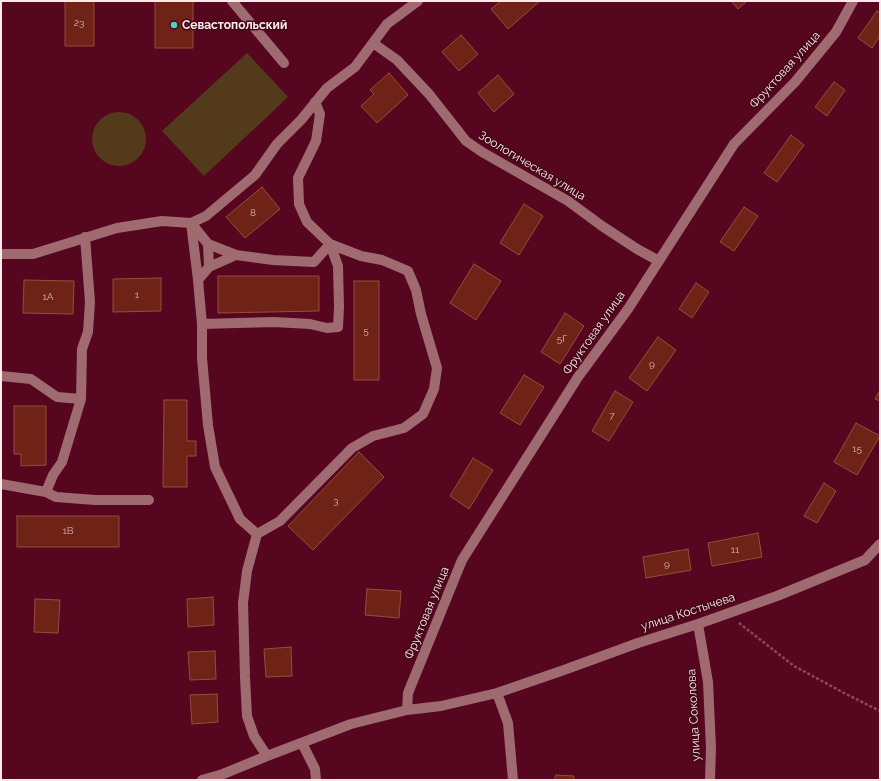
<!DOCTYPE html>
<meta charset="utf-8">
<style>
body{margin:0}
#map{position:relative;width:881px;height:781px;overflow:hidden;background:#56061e;font-family:Raleway,sans-serif}
canvas{display:block}
.frame{position:absolute;inset:0;border:2px solid #feeaec;pointer-events:none}
</style>
<div id="map">
<canvas width="881" height="781"></canvas>
<div class="frame"></div>
</div>
<script>
const context = document.querySelector('canvas').getContext('2d');
context.lineJoin = 'round';
function fill(path, color) { context.fillStyle = color; context.fill(path, 'evenodd'); }
const poly = rows => new Path2D(rows.map(r => 'M' + r).join(''));
function trace(path, color, width, dash) { context.strokeStyle = color; context.lineWidth = width; context.lineCap = dash ? 'butt' : 'round'; context.setLineDash(dash || []); context.stroke(path); }
function label(font, color, halo, rows, align = 'center') {
  context.font = font + ' Raleway,sans-serif'; context.lineWidth = 3; context.setLineDash([]); context.textBaseline = 'middle'; context.strokeStyle = halo; context.fillStyle = color; for (const [text, x, y, turn = 0] of rows) {
    context.save(); context.translate(x, y); context.rotate((+turn || 0) * Math.PI / 180); context.textAlign = isNaN(turn) ? turn : align; if (halo) context.strokeText(text, 0, 0); context.fillText(text, 0, 0); context.restore();
  }
}
const green = poly([
 [247,53,288,97,204,176,162,131],
 '92 139a27 27 0 1 1 54 0a27 27 0 1 1-54 0Z'
]);
const building = poly([
 [65,1,94,1,94,46,65,46,65,1],
 [155,1,193,1,193,48,155,48,155,1],
 [501,1,540,1,508,29,491,9,501,1],
 [731,1,747,1,738,9,731,1],
 [877,11,880,13,880,36,872,48,858,38,877,11],
 [461,35,478,54,459,71,442,52,461,35],
 [389,73,408,95,377,123,361,106,374,94,370,90,389,73],
 [498,75,514,94,494,112,478,93,498,75],
 [834,82,845,90,827,116,815,107,834,82],
 [791,135,804,145,777,182,764,173,791,135],
 [262,187,280,209,245,238,226,217,262,187],
 [524,204,543,216,519,255,500,243,524,204],
 [744,207,758,216,734,251,720,242,744,207],
 [474,264,501,281,476,320,450,303,474,264],
 [218,276,319,276,319,311,218,313,218,276],
 [161,278,161,311,113,312,113,279,161,278],
 [24,280,74,281,73,314,23,313,24,280],
 [354,281,379,281,379,380,354,380,354,281],
 [696,283,709,292,692,318,679,309,696,283],
 [565,313,584,326,560,364,541,352,565,313],
 [658,337,676,350,647,391,629,378,658,337],
 [524,375,544,387,520,425,500,413,524,375],
 [880,390,880,401,875,399,880,390],
 [615,391,633,402,609,441,592,431,615,391],
 [164,400,187,400,187,441,196,441,196,456,187,456,187,487,163,487,164,400],
 [14,406,46,406,46,465,21,466,21,454,14,454,14,406],
 [856,423,880,436,857,475,834,462,856,423],
 [359,452,384,477,313,550,288,526,359,452],
 [473,458,493,470,469,509,450,496,473,458],
 [824,483,836,491,817,523,804,516,824,483],
 [17,516,119,516,119,547,17,547,17,516],
 [758,533,762,557,712,566,708,543,758,533],
 [688,549,691,570,646,578,643,557,688,549],
 [367,589,401,591,399,618,365,615,367,589],
 [213,597,214,625,188,627,187,599,213,597],
 [35,599,60,600,58,633,34,632,35,599],
 [291,647,292,676,266,677,264,649,291,647],
 [215,651,216,679,190,680,188,652,215,651],
 [217,694,218,722,192,724,190,695,217,694],
 [556,775,574,776,574,780,554,780,556,775]
]);
const path = poly([
 [739,623,794,666,844,693,880,711]
]);
const minor = poly([
 [232,1,284,63],
 [373,43,397,60,429,94,466,141,482,152,568,201,602,226,637,249,659,261],
 [191,223,208,244,236,255,273,260,314,262,330,244,361,256,382,260,408,271,416,290,421,314,437,368,434,389,423,414,404,428,373,436,352,448,280,521,257,534,247,571,243,603,245,677,247,716,254,736,267,756],
 [191,223,198,280],
 [208,244,209,267],
 [1,254,33,254,117,228,162,221,191,223,206,216,255,175,277,144,301,120,327,88,355,67,387,24,418,1],
 [236,255,209,267,198,280,202,324,202,358,208,425,215,467,240,519,257,534],
 [202,324,274,322,310,324,327,328,338,327,339,307,338,266,330,244,307,222,299,204,298,178,316,141,320,114,315,102],
 [1,376,31,379,57,397,81,399,82,349,88,332,90,302,85,237],
 [1,484,46,492,53,475,62,462,81,399],
 [46,492,56,497,95,500,149,500],
 [698,624,708,682,711,748,710,780],
 [497,693,508,723,513,780],
 [407,710,408,693,462,560,578,377,628,309,734,144,795,82,836,32,853,1],
 [302,743,315,769,316,780],
 [202,780,223,774,267,756,351,724,407,710,441,706,497,693,564,670,638,643,698,624,777,596,865,560,880,544]
]);
const markers = [
 [174,25,4,"#54cdc8"]
];
const numberNames = [
 ["23",79,23],
 ["8",253,213],
 ["1",137,295],
 ["1А",48,297],
 ["5",366,331],
 ["5Г",562,339],
 ["9",652,364],
 ["7",612,416],
 ["15",857,449],
 ["3",336,501],
 ["1В",68,531],
 ["11",735,550],
 ["9",667,564]
];
const poiNames = [
 ["Севастопольский",182,25]
];
const streetNames = [
 ["Фруктовая улица",785,70,-48],
 ["Зоологическая улица",532,166,31],
 ["Фруктовая улица",594,333,-55],
 ["улица Костычева",688,612,-18],
 ["Фруктовая улица",427,613,-68],
 ["улица Соколова",694,715,-93]
];
fill(green, '#533a1b');
fill(building, '#6f2317');
trace(building, '#9a4b3d', 1);
trace(path, '#894b5c', 2.5, [3, 2]);
trace(minor, '#a06a71', 10);
for (const [x, y, r, color] of markers) { const dot = new Path2D(); dot.arc(x, y, r, 0, 2 * Math.PI); context.fillStyle = color; context.fill(dot); trace(dot, '#430818', 1.5); }
label('10px', '#dab8b7', null, numberNames);
label('bold 12px', '#feeaec', '#430818', poiNames, 'left');
label('12px', '#feeaec', '#430818', streetNames);
</script>
